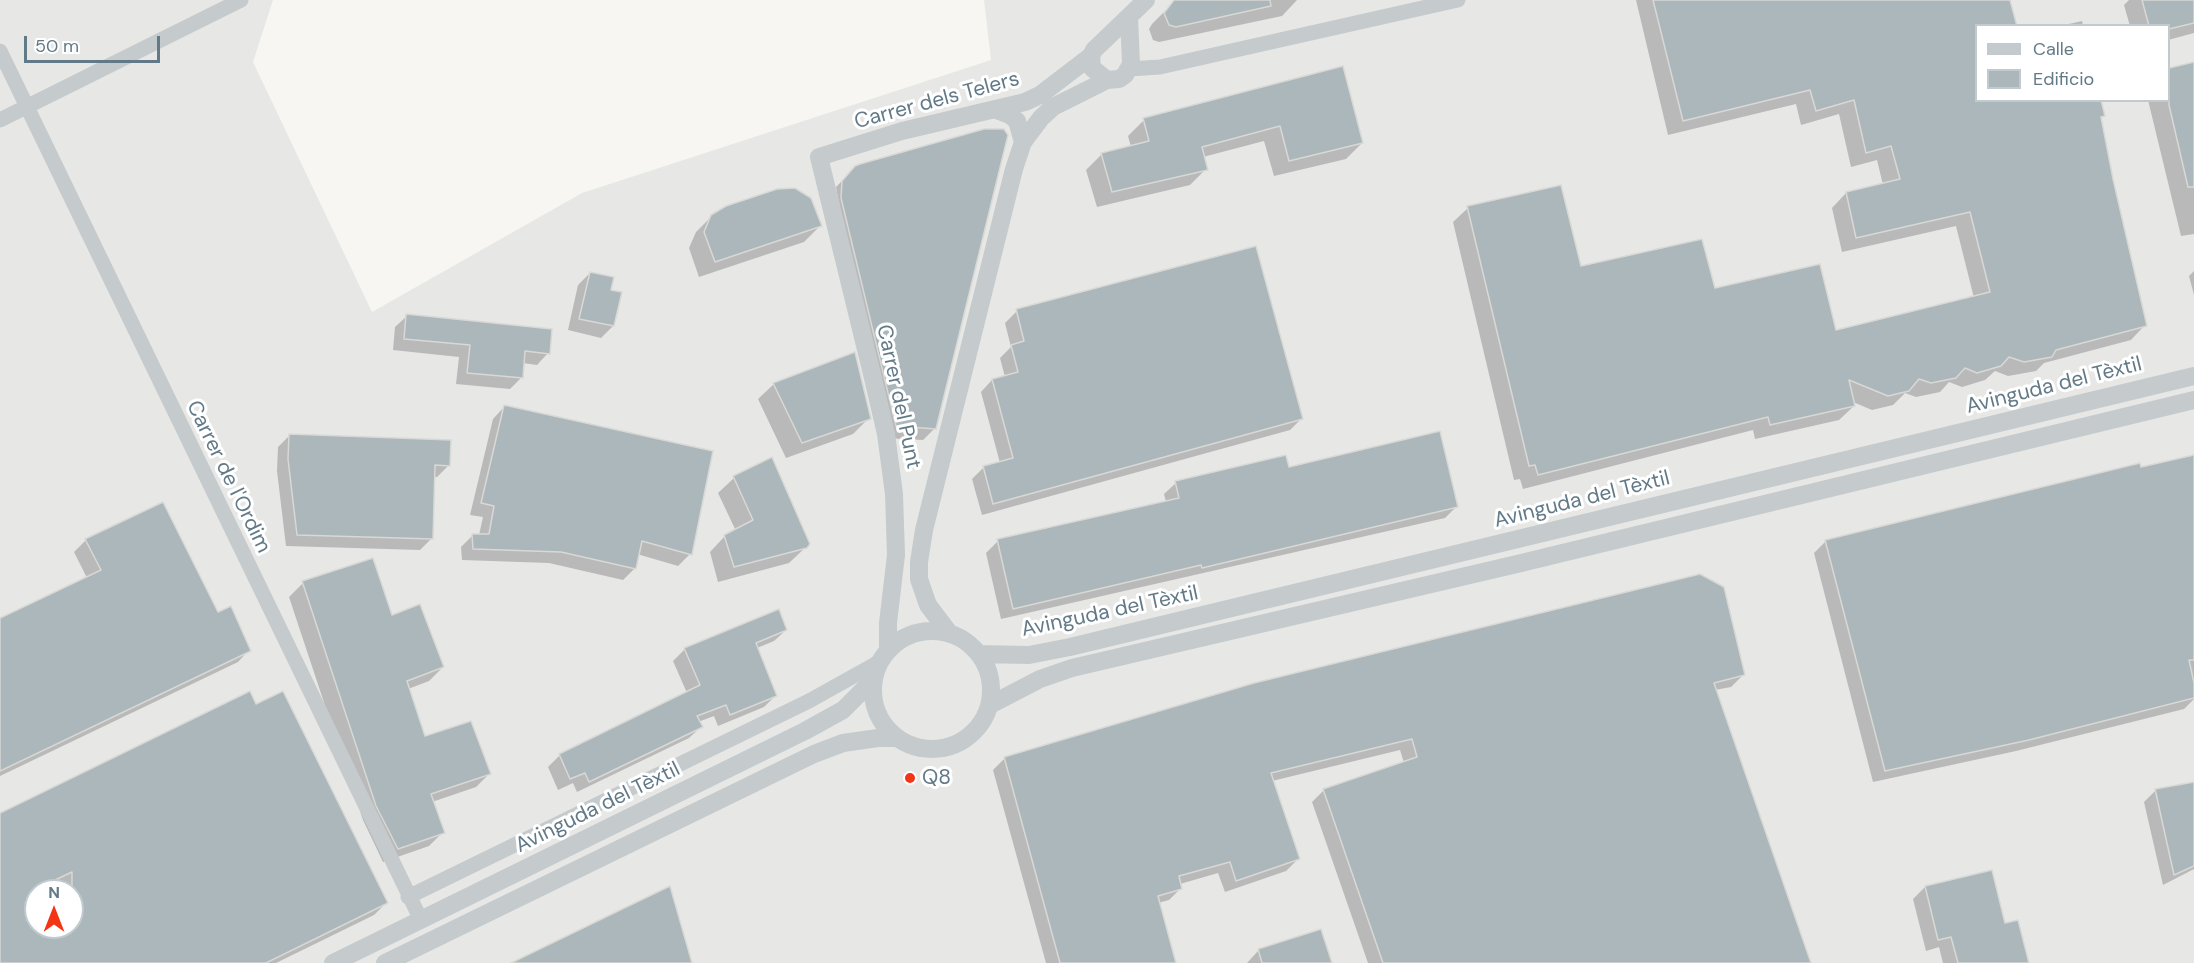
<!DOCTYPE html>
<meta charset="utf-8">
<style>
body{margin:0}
#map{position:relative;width:2194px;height:963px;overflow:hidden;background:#f7f6f2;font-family:"DM Sans",sans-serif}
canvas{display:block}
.legend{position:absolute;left:1975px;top:24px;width:195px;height:78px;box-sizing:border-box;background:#fff;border:2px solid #c0cacf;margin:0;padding:8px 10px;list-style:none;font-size:18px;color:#627a87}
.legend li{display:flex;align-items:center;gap:12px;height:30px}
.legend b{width:30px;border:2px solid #c0cacf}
.north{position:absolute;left:24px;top:879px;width:60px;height:60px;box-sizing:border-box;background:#fff;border:2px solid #c0cacf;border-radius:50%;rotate:0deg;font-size:16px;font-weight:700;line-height:24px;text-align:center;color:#627a87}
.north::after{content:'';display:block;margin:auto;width:21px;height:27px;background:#f33515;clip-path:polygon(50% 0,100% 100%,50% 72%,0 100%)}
.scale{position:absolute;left:24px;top:36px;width:136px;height:27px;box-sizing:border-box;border:3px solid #627a87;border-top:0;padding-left:8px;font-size:18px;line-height:21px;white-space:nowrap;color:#627a87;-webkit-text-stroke:4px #fff;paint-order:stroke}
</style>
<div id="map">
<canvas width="2194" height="963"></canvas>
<ul class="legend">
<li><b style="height:8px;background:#c5cacd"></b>Calle</li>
<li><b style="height:16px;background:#acb7bb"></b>Edificio</li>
</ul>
<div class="north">N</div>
<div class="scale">50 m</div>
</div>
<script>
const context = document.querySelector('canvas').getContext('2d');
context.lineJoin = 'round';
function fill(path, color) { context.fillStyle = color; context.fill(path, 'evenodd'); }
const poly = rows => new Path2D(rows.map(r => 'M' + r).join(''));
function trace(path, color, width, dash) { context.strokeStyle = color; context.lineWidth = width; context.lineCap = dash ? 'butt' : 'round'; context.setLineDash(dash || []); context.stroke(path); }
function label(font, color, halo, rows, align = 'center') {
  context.font = font + ' "DM Sans",sans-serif'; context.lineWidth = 6; context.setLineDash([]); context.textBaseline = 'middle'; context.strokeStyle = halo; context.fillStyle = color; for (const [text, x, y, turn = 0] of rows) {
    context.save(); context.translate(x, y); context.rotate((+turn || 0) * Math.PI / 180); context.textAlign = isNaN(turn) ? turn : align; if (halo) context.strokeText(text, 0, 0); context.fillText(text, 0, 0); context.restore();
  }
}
const built = poly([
 [0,0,273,0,253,62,372,312,582,193,991,60,984,0,2194,0,2194,963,0,963],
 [1976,26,2168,26,2168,100,1976,100],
 [36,891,72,891,72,927,36,927]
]);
const shadow = poly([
 [1176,0,1297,0,1282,16,1159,42,1153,40,1149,29,1152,24],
 [2009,0,1976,26,1976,100,2103,116,2100,119,2145,325,2131,340,2044,363,2036,371,2008,376,1995,371,1985,380,1962,387,1949,382,1940,392,1916,397,1905,393,1893,405,1872,410,1853,402,1854,406,1839,420,1755,439,1753,430,1523,489,1520,479,1514,480,1453,222,1468,208,1580,268,1714,289,1835,332,1974,298,1956,226,1842,252,1832,208,1846,193,1883,185,1877,160,1851,167,1839,114,1801,125,1796,104,1668,135,1636,0],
 [2129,0,2194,0,2194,33,2168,40,2168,26,2130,26,2124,5],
 [2082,21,2083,26,2060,26],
 [2194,64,2194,234,2181,236,2148,100,2168,100,2168,70],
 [1342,68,1362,143,1346,159,1274,176,1264,141,1203,157,1206,169,1190,185,1097,207,1086,170,1102,154,1131,147,1128,136,1144,120],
 [848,175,935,428,923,440,884,438,836,187],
 [712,216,820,226,804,242,699,277,689,248,696,232],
 [2194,271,2194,295,2189,276],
 [590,273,609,291,620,293,613,326,601,338,568,330,578,285],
 [1017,311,1301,419,1290,430,982,515,972,479,984,467,1000,463,981,392,992,380,1005,377,1000,358,1011,347,1005,323],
 [407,316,548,353,537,365,523,363,521,378,510,389,456,384,459,357,393,350,395,327],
 [774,384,869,418,853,434,786,458,758,399],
 [504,407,690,554,678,566,637,554,635,568,623,580,549,563,462,560,461,547,473,535,479,535,483,517,470,515,493,419],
 [290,435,449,465,437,477,433,477,432,538,420,550,286,546,277,471,278,447],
 [2194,456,2194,699,2184,709,2016,751,1873,782,1814,553,1826,541],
 [771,459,808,540,806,547,789,563,718,582,710,552,725,536,736,531,718,493,734,478],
 [1288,469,1456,507,1445,518,1001,619,986,553,998,541,1166,502,1164,494,1176,483],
 [86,540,217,614,249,650,238,662,0,776,0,620,87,578,74,552],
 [303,583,391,617,443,667,429,681,408,689,424,738,490,773,476,787,432,802,443,832,429,846,383,862,363,820,289,597],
 [786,630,774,641,757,648,776,695,764,707,718,726,714,716,698,722,701,727,689,738,577,792,573,783,558,790,548,767,560,755,687,693,673,661,685,649],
 [1743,675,1731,687,1715,690,1810,963,1368,963,1312,802,1324,790,1404,763,1400,750,1272,781,1298,859,1286,871,1225,892,1218,873,1180,884,1181,888,1169,900,1158,903,1175,963,1046,963,993,770,1005,758],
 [255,706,386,903,374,915,276,963,0,963,0,815],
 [36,891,72,891,72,927,36,927],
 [2194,782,2194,869,2163,885,2144,802,2156,790],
 [1925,887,2004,925,2027,963,1943,963,1939,947,1926,951,1913,899],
 [1320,931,1330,963,1247,963,1258,951]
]);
const building = poly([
 [1174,0,1270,0,1271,6,1176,27,1169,25,1164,13,1174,0],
 [1653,0,2010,0,2017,26,1977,26,1977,100,2101,100,2105,116,2101,117,2113,179,2147,326,2056,350,2052,357,2024,362,2009,357,2001,366,1977,373,1965,368,1956,378,1931,383,1919,379,1909,391,1888,396,1849,380,1855,406,1770,425,1768,417,1538,475,1535,465,1529,466,1467,206,1561,185,1581,266,1702,239,1715,288,1820,264,1836,330,1990,292,1970,212,1856,238,1846,192,1900,179,1891,146,1866,153,1854,100,1816,111,1810,90,1683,121,1653,0],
 [2142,0,2194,0,2194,23,2169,29,2169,26,2149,26,2142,0],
 [2194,62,2194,187,2188,187,2169,105,2169,68,2194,62],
 [1343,66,1363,143,1289,161,1280,126,1202,147,1208,170,1112,192,1101,153,1149,141,1143,118,1343,66],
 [984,129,1004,129,1008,135,936,429,896,426,841,198,842,181,855,166,860,164,984,129],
 [795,188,811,198,822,226,715,262,704,232,711,215,726,206,777,189,795,188],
 [1256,246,1303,419,993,504,983,466,1013,458,992,379,1018,372,1011,345,1024,341,1016,309,1256,246],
 [590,272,614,277,611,290,622,292,614,326,579,319,590,272],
 [406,314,552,329,550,354,525,351,523,378,467,373,470,345,404,339,406,314],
 [855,352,871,419,802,443,773,383,855,352],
 [504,405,713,451,692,555,642,541,636,569,561,552,473,549,472,534,489,534,494,506,481,503,504,405],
 [1440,431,1458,507,1202,568,1201,565,1013,609,997,539,1179,498,1175,481,1286,455,1289,467,1440,431],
 [289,434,451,440,450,466,435,465,433,539,297,535,288,459,289,434],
 [2194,455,2194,660,2189,660,2194,683,2194,698,2029,740,1885,771,1825,540,2140,463,2141,467,2194,455],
 [772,457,810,544,807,548,734,567,724,535,753,520,733,476,772,457],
 [163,502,218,612,231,606,251,651,0,771,0,618,101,570,85,539,163,502],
 [373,558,392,615,420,604,444,667,407,681,425,736,471,721,491,774,431,794,445,833,398,849,376,806,302,581,373,558],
 [1700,574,1724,587,1745,675,1714,683,1811,963,1383,963,1323,789,1417,757,1412,739,1271,773,1300,859,1236,881,1230,862,1179,876,1182,889,1158,896,1176,963,1060,963,1004,757,1254,683,1700,574],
 [779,609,787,630,756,643,777,696,730,715,726,705,697,716,703,727,589,782,585,773,570,779,559,754,700,685,684,648,779,609],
 [250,691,256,704,283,691,388,903,266,963,0,963,0,813,250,691],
 [72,872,72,927,36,927,36,889,72,872],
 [2194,782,2194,866,2174,875,2155,789,2194,782],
 [1992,870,2005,923,2018,920,2029,963,1958,963,1951,937,1938,940,1925,886,1992,870],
 [670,886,692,963,511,963,616,912,670,886],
 [1321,929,1332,963,1262,963,1258,949,1321,929]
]);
const minor = poly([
 [0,51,421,920],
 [1129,69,1160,67,1458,0],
 [0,120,241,0],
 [408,897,809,701,879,662]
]);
const tertiary = poly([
 [1107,80,1092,68,1091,56,1094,50,1146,0],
 [997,110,1010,115,1017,121,1023,142],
 '873 690a59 59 0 1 1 118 0a59 59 0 1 1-118 0Z',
 [950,634,928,605,919,579,919,562,924,530,1014,169,1023,142,1041,118,1053,107,1107,80,1119,79,1125,75,1131,64,1129,17],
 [888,650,888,623,896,555,894,494,886,434,872,374,819,157,902,131,1025,102,1040,95,1091,56],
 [979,654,1029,655,1070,647,2194,376],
 [990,705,1040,679,1072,668,1517,564,2194,400],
 [333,963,805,731,843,710,873,680],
 [385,963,814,754,843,743,878,738,897,738]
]);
const markers = [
 [910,778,6,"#f33515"]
];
const streetNames = [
 ["Carrer dels Telers",937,101,-15],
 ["Avinguda del Tèxtil",2054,386,-14],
 ["Carrer del Punt",898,397,78],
 ["Carrer de l'Ordim",228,477,64],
 ["Avinguda del Tèxtil",1582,500,-14],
 ["Avinguda del Tèxtil",1110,612,-12],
 ["Avinguda del Tèxtil",598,808,-26]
];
const poiNames = [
 ["Q8",922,778]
];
fill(built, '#e7e8e6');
fill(shadow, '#0003');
fill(building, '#acb7bb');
trace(building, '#d8d8d5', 1.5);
trace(minor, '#c5cacd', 15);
trace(tertiary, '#c5cacd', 18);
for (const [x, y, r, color] of markers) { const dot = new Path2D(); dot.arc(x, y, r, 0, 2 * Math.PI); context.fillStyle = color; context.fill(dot); trace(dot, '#fff', 2); }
label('21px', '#627a87', '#fff', streetNames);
label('21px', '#627a87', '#fff', poiNames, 'left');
</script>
